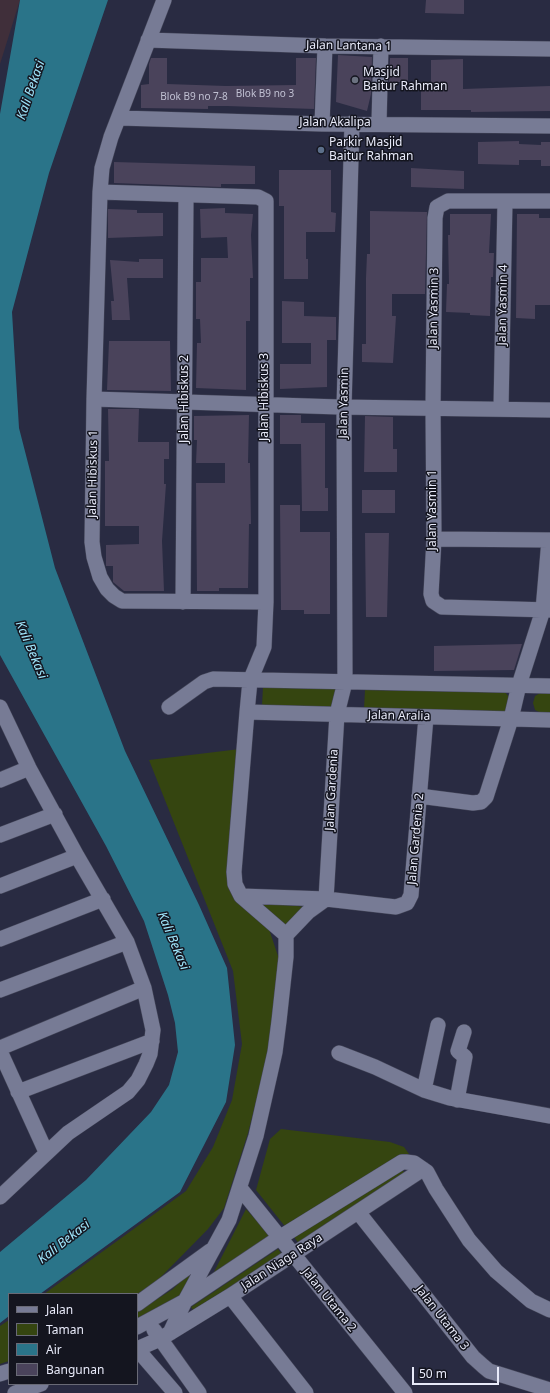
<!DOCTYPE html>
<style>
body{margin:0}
#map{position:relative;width:550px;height:1393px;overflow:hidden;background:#292b42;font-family:"Noto Sans",sans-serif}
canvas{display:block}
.legend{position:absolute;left:8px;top:1293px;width:130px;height:92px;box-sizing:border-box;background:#14151f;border:1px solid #696a76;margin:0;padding:5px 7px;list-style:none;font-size:12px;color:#e8eaf9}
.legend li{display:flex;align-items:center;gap:8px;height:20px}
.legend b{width:20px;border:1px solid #696a76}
.scale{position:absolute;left:412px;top:1367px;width:87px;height:18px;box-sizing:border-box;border:2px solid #e8eaf9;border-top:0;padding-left:5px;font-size:12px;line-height:14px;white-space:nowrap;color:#e8eaf9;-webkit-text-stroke:3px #14151f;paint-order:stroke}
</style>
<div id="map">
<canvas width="550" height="1393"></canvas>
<ul class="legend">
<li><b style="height:5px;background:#777b95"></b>Jalan</li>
<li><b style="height:11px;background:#354510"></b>Taman</li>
<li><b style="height:11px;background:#2a7489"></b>Air</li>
<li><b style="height:11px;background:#4a435b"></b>Bangunan</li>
</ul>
<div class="scale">50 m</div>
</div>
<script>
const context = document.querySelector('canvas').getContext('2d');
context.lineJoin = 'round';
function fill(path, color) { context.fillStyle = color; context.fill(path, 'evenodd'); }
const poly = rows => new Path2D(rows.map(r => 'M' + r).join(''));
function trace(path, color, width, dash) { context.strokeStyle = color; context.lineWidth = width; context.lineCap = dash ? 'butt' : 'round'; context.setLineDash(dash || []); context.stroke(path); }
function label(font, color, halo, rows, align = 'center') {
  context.font = font + ' "Noto Sans",sans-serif'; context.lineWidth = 3; context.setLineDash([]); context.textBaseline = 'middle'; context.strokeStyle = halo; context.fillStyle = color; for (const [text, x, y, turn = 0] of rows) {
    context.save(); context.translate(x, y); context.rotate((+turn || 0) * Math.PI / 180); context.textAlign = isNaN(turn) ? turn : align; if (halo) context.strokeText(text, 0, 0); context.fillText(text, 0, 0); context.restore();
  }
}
const commercial = poly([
 [0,0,20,0,0,64]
]);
const green = poly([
 [263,687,335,689,335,708,262,706],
 [365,690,505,692,509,697,507,712,364,709],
 [542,692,550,692,550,714,543,714,535,710,533,703,535,696],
 [240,749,232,876,269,929,280,962,267,1058,248,1133,224,1208,208,1229,154,1284,137,1295,44,1294,186,1191,213,1147,232,1100,242,1044,233,971,149,760],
 [257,902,306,907,282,929],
 [281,1129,390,1142,404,1147,409,1154,287,1229,256,1190,270,1139],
 [402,1170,406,1174,299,1244,294,1237],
 [246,1209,271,1237,216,1276,214,1272],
 [278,1249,283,1256,196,1314,191,1307],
 [201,1261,190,1289,137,1326,137,1312,173,1289],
 [9,1320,9,1361,0,1364,0,1326]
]);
const water = poly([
 [20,0,108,0,49,173,12,312,19,428,55,568,125,751,199,905,227,968,235,1045,226,1102,180,1192,40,1294,9,1294,9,1316,0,1323,0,1252,86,1180,151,1112,169,1085,178,1052,175,1023,168,995,144,921,106,846,0,655,0,114]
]);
const building = poly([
 [426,0,464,0,464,14,425,13],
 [338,55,372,57,371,94,367,111,336,102],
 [151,58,167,58,167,84,226,86,296,85,296,58,316,58,314,109,227,106,208,106,208,109,141,108,141,85,149,84,149,64],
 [390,58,408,58,408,82,389,82],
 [463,59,463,89,550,86,550,111,471,112,471,110,421,110,421,87,431,87,431,60],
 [519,141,519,144,541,145,541,142,550,142,550,166,541,166,541,160,519,160,519,165,478,164,478,142],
 [114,162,255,166,255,184,221,184,221,187,114,183],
 [411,168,464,171,464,189,411,187],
 [279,170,331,170,331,212,336,213,335,232,306,232,306,259,308,259,308,279,284,279,284,206,279,206],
 [225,208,225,213,253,214,251,235,253,278,250,278,250,321,246,321,246,390,196,388,197,343,201,343,200,319,196,319,196,282,201,282,201,258,228,258,227,237,201,238,200,209],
 [108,209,137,210,137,213,163,213,163,236,108,238],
 [370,211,427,212,425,294,392,294,392,316,396,316,393,363,362,362,362,344,366,344,366,278,367,254,370,254],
 [450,214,491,214,489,253,494,253,493,277,491,277,490,316,470,315,470,313,446,312,447,284,449,284,448,235,450,235],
 [517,214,539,214,539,218,550,218,550,305,535,305,535,319,516,318],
 [139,259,163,259,163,278,127,278,130,320,112,320,111,301,114,301,110,260,139,262],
 [282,301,304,302,304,316,336,317,336,340,327,340,327,387,280,389,280,364,311,364,311,343,282,343],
 [109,341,170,341,171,391,107,390],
 [108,409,139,409,138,442,169,442,169,459,164,459,164,484,166,484,162,541,164,591,124,591,113,582,113,566,106,566,106,545,139,544,139,526,105,526,105,461,109,461],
 [249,415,248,463,250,463,251,524,249,524,248,588,219,588,219,591,197,591,196,483,225,483,225,463,196,463,197,440,194,440,194,416],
 [280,415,301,415,301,423,325,423,325,488,328,488,328,511,302,511,301,444,280,444],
 [365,416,393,417,393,449,397,449,397,472,364,472],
 [362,490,395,490,395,513,362,513],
 [280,505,300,505,300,532,330,532,330,614,304,614,304,610,281,610],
 [365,533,389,533,387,617,366,617],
 [522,644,514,670,434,671,434,646]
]);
const minor = poly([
 [164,0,111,137,102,168,100,192,94,399,92,542,94,557,100,577,107,589,114,596,122,601,266,602],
 [148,40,325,46,550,49],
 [120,118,322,124,550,126],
 [379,123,381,46],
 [322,124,325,46],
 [100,192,258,197,266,201,266,602,264,647,250,681,247,712,234,872,235,884,241,896,326,899,396,907,407,903,411,895,426,717],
 [550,201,448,201,437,207,435,218,433,408,434,539,431,594,433,601,442,607,550,610],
 [94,399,339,407,550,410],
 [501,409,505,201],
 [434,539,550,540],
 [183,602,186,196],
 [0,707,29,768,77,856,127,942,144,988,153,1030,150,1054,146,1064,138,1080,128,1092,68,1133,0,1197],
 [169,707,204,682,213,679,550,686],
 [247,712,550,720],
 [0,780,29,768],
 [419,796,473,803,481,802,486,797,511,719,519,685,543,610,549,540],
 [0,835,55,814],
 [0,886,77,856],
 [241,896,286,935],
 [326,899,337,714,345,682,344,407,352,123],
 [0,939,103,899],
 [0,990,127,942],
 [0,1048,144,988],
 [0,1051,46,1152],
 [339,1053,375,1067,424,1090,450,1098,550,1116],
 [424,1090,438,1025],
 [18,1092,152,1041],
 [457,1100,465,1057,458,1051,464,1032],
 [240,1188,405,1393],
 [358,1212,473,1357,483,1366,489,1371,550,1390],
 [230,1296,306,1393],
 [137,1304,210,1251],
 [137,1327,185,1301,279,1238,402,1162,406,1162,414,1163,427,1172,436,1189,469,1240,496,1271,531,1301,550,1310],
 [154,1330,199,1393],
 [170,1333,185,1301,229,1220,256,1136,275,1052,279,1021,286,957,286,935,308,912,326,899],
 [137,1349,160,1339,230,1296,423,1169],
 [137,1349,175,1393],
 [0,1374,9,1371],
 [15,1393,41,1384]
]);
const markers = [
 [355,80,4,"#6b7280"],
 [321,150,4,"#5c6f8a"]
];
const numberNames = [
 ["Blok B9 no 3",265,94],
 ["Blok B9 no 7-8",194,97]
];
const streetNames = [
 ["Jalan Lantana 1",349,46,1],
 ["Jalan Akalipa",335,123],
 ["Jalan Yasmin 4",503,305,-89],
 ["Jalan Yasmin 3",434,308,-89],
 ["Jalan Hibiskus 3",265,397,-90],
 ["Jalan Hibiskus 2",185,399,-90],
 ["Jalan Yasmin",344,403,-89],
 ["Jalan Hibiskus 1",93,474,-89],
 ["Jalan Yasmin 1",433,510,-90],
 ["Jalan Aralia",399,716,1],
 ["Jalan Gardenia",332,790,-87],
 ["Jalan Gardenia 2",416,839,-85],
 ["Jalan Niaga Raya",282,1262,-33],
 ["Jalan Utama 2",329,1300,51],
 ["Jalan Utama 3",442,1318,52]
];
const poiNames = [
 ["Masjid",363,73],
 ["Baitur Rahman",363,87],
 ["Parkir Masjid",329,143],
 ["Baitur Rahman",329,157]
];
const waterNames = [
 ["Kali Bekasi",31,90,-71],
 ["Kali Bekasi",31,650,67],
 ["Kali Bekasi",173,941,67],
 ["Kali Bekasi",64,1242,-38]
];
fill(commercial, '#402f3a');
fill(green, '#354510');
fill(water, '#2a7489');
fill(building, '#4a435b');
trace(minor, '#45475a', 16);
trace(minor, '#777b95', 15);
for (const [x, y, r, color] of markers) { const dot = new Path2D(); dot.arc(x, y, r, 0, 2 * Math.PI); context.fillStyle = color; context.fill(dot); trace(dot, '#14151f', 1.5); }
label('10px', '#c0c0d2', null, numberNames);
label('12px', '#e8eaf9', '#14151f', streetNames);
label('12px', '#e8eaf9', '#14151f', poiNames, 'left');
label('italic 13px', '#9fe6fc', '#14151f', waterNames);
</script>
